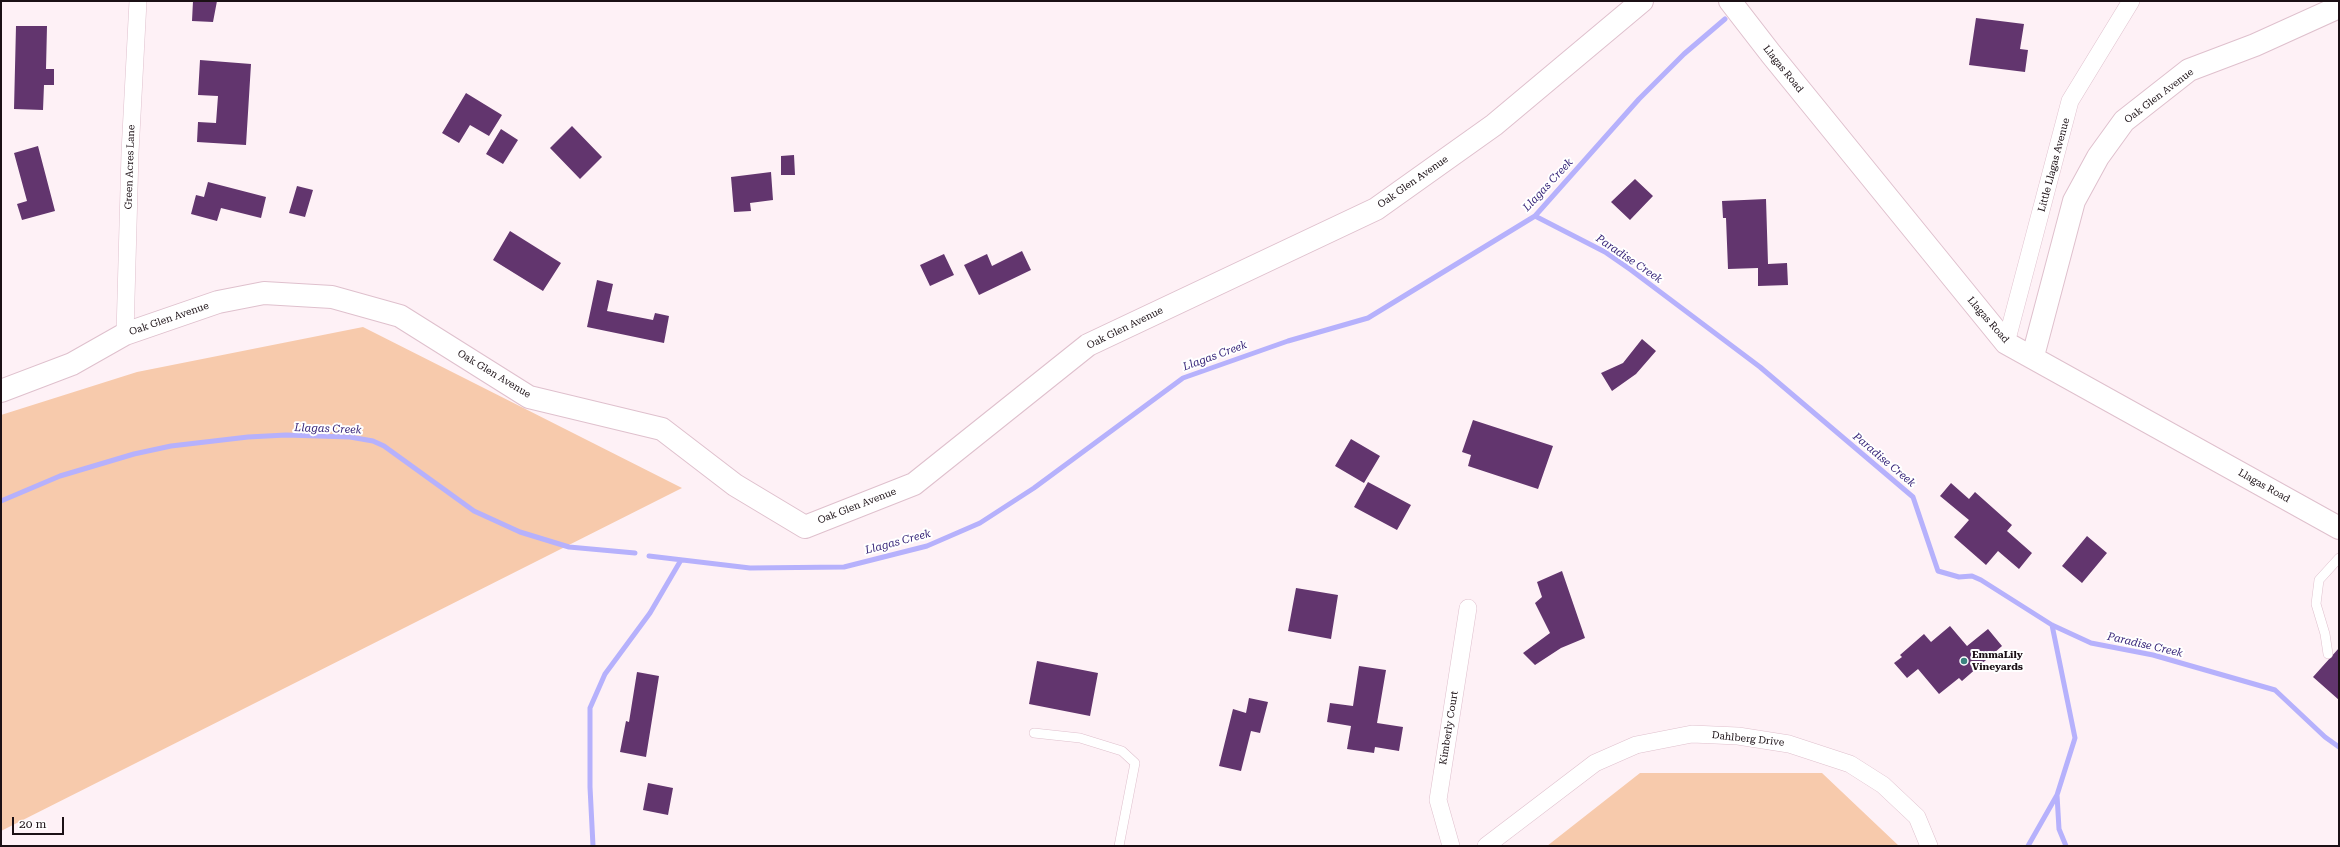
<!DOCTYPE html>
<style>
body{margin:0}
#map{position:relative;width:2340px;height:847px;overflow:hidden;background:#fef1f6;font-family:"Roboto Serif",serif}
canvas{display:block}
.frame{position:absolute;inset:0;border:2px solid #1b1015;pointer-events:none}
.scale{position:absolute;left:12px;top:817px;width:52px;height:18px;box-sizing:border-box;border:2px solid #1b1015;border-top:0;padding-left:5px;font-size:12px;line-height:14px;white-space:nowrap;color:#1b1015;-webkit-text-stroke:3px #fff;paint-order:stroke}
</style>
<div id="map">
<canvas width="2340" height="847"></canvas>
<div class="frame"></div>
<div class="scale">20 m</div>
</div>
<script>
const context = document.querySelector('canvas').getContext('2d');
context.lineJoin = 'round';
function fill(path, color) { context.fillStyle = color; context.fill(path, 'evenodd'); }
const poly = rows => new Path2D(rows.map(r => 'M' + r).join(''));
function trace(path, color, width, dash) { context.strokeStyle = color; context.lineWidth = width; context.lineCap = dash ? 'butt' : 'round'; context.setLineDash(dash || []); context.stroke(path); }
function label(font, color, halo, rows, align = 'center') {
  context.font = font + ' "Roboto Serif",serif'; context.lineWidth = 4; context.setLineDash([]); context.textBaseline = 'middle'; context.strokeStyle = halo; context.fillStyle = color; for (const [text, x, y, turn = 0] of rows) {
    context.save(); context.translate(x, y); context.rotate((+turn || 0) * Math.PI / 180); context.textAlign = isNaN(turn) ? turn : align; if (halo) context.strokeText(text, 0, 0); context.fillText(text, 0, 0); context.restore();
  }
}
const green = poly([
 [363,327,682,488,1,831,1,415,137,372],
 [1640,773,1822,773,1899,846,1547,846]
]);
const stream = poly([
 [1535,216,1605,252,1631,270,1760,367,1913,497,1938,571,1959,577,1972,576,1981,580,2052,625,2091,643,2153,655,2275,690,2325,737,2339,747],
 [1,501,60,476,134,454,171,446,248,437,286,435,350,437,373,441,384,446,474,511,520,532,569,547,635,553],
 [649,556,750,568,844,567,927,546,980,523,1034,488,1183,378,1288,341,1368,318,1535,216,1639,99,1684,54,1725,19],
 [2052,625,2075,738,2057,795,2059,829,2066,846],
 [593,846,590,787,590,708,605,674,650,613,681,560],
 [2028,846,2057,795]
]);
const building = poly([
 [193,1,217,1,213,22,192,21],
 [1976,18,2024,24,2020,49,2028,50,2025,72,1969,65],
 [16,26,47,26,46,69,54,69,54,85,44,85,43,110,14,109],
 [200,60,251,64,246,145,197,142,198,122,216,123,218,96,198,95],
 [466,93,502,115,489,136,470,125,459,143,442,133],
 [572,126,602,157,580,179,550,148],
 [501,129,518,140,503,164,486,154],
 [38,146,55,211,22,220,17,204,27,201,14,153],
 [794,155,795,175,781,175,781,156],
 [771,172,773,200,750,203,751,211,734,212,731,177],
 [1635,179,1653,196,1630,220,1611,202],
 [208,182,266,197,261,218,221,208,217,221,191,214,196,195,204,197],
 [297,186,313,190,305,217,289,213],
 [1766,199,1768,264,1787,263,1788,285,1758,286,1758,268,1728,269,1726,218,1723,218,1722,201],
 [510,231,561,263,543,291,493,260],
 [1022,251,1031,270,979,295,964,265,987,254,992,266],
 [944,254,954,275,930,286,920,265],
 [597,280,613,284,607,311,653,320,655,313,669,316,664,343,587,327],
 [1642,339,1656,351,1636,374,1612,391,1601,373,1623,363],
 [1473,420,1553,446,1538,489,1468,466,1471,455,1462,452],
 [1351,439,1380,456,1364,483,1335,466],
 [1368,482,1411,505,1397,530,1354,507],
 [1951,483,1969,499,1975,492,2012,525,2007,531,2032,553,2019,569,1998,551,1986,565,1954,537,1969,520,1940,496],
 [2087,536,2107,553,2082,583,2062,566],
 [1562,571,1585,638,1561,648,1535,665,1523,653,1550,633,1535,603,1542,597,1537,582],
 [1296,588,1338,595,1331,639,1288,631],
 [1950,626,1967,646,1988,629,2002,646,1962,681,1959,678,1939,694,1918,669,1907,678,1894,663,1902,657,1900,655,1924,634,1931,642],
 [2339,648,2339,700,2313,677],
 [1037,661,1098,673,1090,716,1029,704],
 [1359,666,1386,670,1377,723,1403,727,1399,751,1375,747,1374,753,1347,749,1351,726,1327,722,1330,703,1353,706],
 [637,672,659,676,646,757,620,752,626,721,629,722],
 [1249,698,1268,702,1260,733,1251,731,1241,771,1219,766,1233,709,1246,713],
 [648,783,673,788,668,815,643,810]
]);
const service = poly([
 [2328,654,2325,634,2316,604,2319,580,2339,558],
 [1034,733,1080,738,1122,751,1135,763,1119,846]
]);
const minor = poly([
 [125,334,130,153,138,1],
 [2006,343,2070,101,2131,1],
 [1451,846,1438,800,1468,608],
 [1486,846,1595,763,1636,745,1692,734,1738,736,1789,744,1850,764,1883,785,1917,817,1929,846]
]);
const tertiary = poly([
 [1730,1,1771,54,2006,343,2339,528],
 [2033,356,2074,201,2098,157,2124,121,2189,70,2255,45,2339,7],
 [1,391,72,364,125,334,218,302,264,293,332,297,400,316,529,397,662,429,735,485,805,527,914,484,1088,345,1376,209,1494,125,1642,1]
]);
const markers = [
 [1964,661,4,"#3b837f"]
];
const streetNames = [
 ["Llagas Road",1783,69,51],
 ["Oak Glen Avenue",2159,96,-37],
 ["Little Llagas Avenue",2054,165,-75],
 ["Green Acres Lane",130,167,-88],
 ["Oak Glen Avenue",1413,182,-35],
 ["Oak Glen Avenue",169,319,-19],
 ["Llagas Road",1988,320,49],
 ["Oak Glen Avenue",1125,328,-26],
 ["Oak Glen Avenue",494,374,31],
 ["Llagas Road",2264,486,29],
 ["Oak Glen Avenue",857,506,-21],
 ["Kimberly Court",1449,728,-81],
 ["Dahlberg Drive",1748,739,6]
];
const poiNames = [
 ["EmmaLily",1972,655],
 ["Vineyards",1972,667]
];
const waterNames = [
 ["Llagas Creek",1548,185,-47],
 ["Paradise Creek",1629,259,34],
 ["Llagas Creek",1215,356,-20],
 ["Llagas Creek",328,429,2],
 ["Paradise Creek",1884,460,40],
 ["Llagas Creek",898,542,-15],
 ["Paradise Creek",2145,645,13]
];
fill(green, '#f7caac');
trace(stream, '#b6b1fc', 5);
fill(building, '#62356e');
trace(service, '#dfc0cd', 10);
trace(minor, '#dfc0cd', 18);
trace(tertiary, '#dfc0cd', 24);
trace(service, '#fff', 9);
trace(minor, '#fff', 17);
trace(tertiary, '#fff', 22);
for (const [x, y, r, color] of markers) { const dot = new Path2D(); dot.arc(x, y, r, 0, 2 * Math.PI); context.fillStyle = color; context.fill(dot); trace(dot, '#fff', 1.5); }
label('10px', '#1b1015', '#fff', streetNames);
label('bold 10px', '#1b1015', '#fff', poiNames, 'left');
label('italic 11px', '#372579', '#fff', waterNames);
</script>
